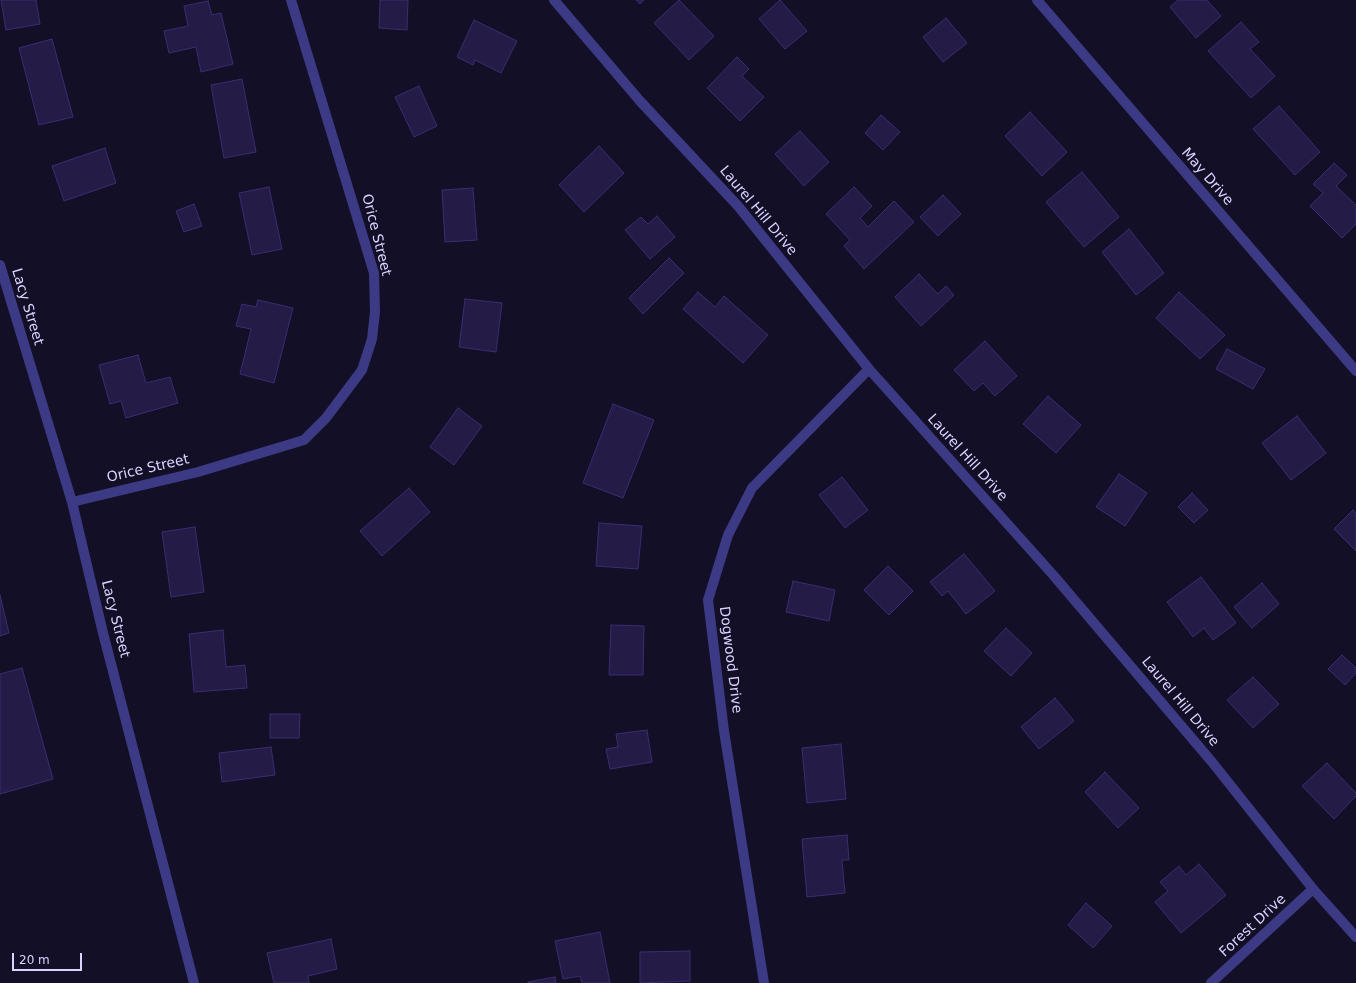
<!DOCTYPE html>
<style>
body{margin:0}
#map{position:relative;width:1356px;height:983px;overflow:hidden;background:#130f26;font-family:"DejaVu Sans",sans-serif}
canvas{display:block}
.scale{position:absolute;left:12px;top:953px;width:70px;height:18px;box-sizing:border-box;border:2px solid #d9d4ff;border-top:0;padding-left:5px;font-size:12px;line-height:14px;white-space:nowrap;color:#d9d4ff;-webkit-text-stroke:3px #130f26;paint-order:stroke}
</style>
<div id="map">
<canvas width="1356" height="983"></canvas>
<div class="scale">20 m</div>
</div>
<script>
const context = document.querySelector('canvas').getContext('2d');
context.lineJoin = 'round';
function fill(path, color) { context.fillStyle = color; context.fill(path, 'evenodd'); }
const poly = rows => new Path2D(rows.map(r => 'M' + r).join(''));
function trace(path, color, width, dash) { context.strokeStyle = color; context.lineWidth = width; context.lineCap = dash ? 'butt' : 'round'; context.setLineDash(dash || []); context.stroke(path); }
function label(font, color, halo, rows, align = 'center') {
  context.font = font + ' "DejaVu Sans",sans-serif'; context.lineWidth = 4; context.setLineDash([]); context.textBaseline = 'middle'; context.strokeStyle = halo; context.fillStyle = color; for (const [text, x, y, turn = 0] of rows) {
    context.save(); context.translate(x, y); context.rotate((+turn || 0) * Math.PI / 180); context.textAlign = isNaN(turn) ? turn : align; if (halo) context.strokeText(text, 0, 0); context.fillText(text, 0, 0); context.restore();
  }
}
const building = poly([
 [1,0,36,0,40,24,6,30,1,0],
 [380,0,408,0,407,30,379,28,380,0],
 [636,0,644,0,640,4,636,0],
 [679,0,714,36,689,60,654,23,679,0],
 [780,0,807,31,785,49,759,19,780,0],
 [1178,0,1207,0,1221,16,1196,38,1170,7,1178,0],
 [208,1,212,15,221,13,233,64,201,72,196,47,169,53,164,31,188,26,184,6,208,1],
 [946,18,967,43,943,62,923,37,946,18],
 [474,20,517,41,501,73,475,60,473,65,457,57,474,20],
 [1241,22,1259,42,1250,49,1275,76,1251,98,1208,51,1241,22],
 [52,39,73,117,39,125,19,48,52,39],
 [737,57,749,69,742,76,764,97,740,121,707,88,737,57],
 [242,79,256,152,224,158,211,85,242,79],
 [419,86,437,126,414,137,395,97,419,86],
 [1279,106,1320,152,1295,175,1253,129,1279,106],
 [1030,112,1067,152,1042,176,1005,136,1030,112],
 [881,115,900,132,883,150,865,133,881,115],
 [800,131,829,162,804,186,775,154,800,131],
 [599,146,624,173,584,212,559,185,599,146],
 [105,148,116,183,64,201,52,166,105,148],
 [1334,163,1347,175,1336,186,1356,205,1356,224,1342,238,1310,206,1323,193,1313,184,1334,163],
 [1082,172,1119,217,1084,247,1046,202,1082,172],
 [269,187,282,249,252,255,239,193,269,187],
 [854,187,872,206,860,218,868,227,894,201,914,222,864,269,844,246,850,240,826,214,854,187],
 [473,188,477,240,445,242,442,190,473,188],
 [943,195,961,214,938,236,920,217,943,195],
 [194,204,202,226,184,232,176,211,194,204],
 [657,216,675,237,650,259,625,230,641,217,648,224,657,216],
 [1129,229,1164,273,1136,295,1102,252,1129,229],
 [669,258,684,273,643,314,629,298,669,258],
 [919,274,938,294,946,286,954,295,921,326,895,297,919,274],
 [698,292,715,307,724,296,768,335,743,363,683,309,698,292],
 [1179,292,1225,335,1200,359,1156,318,1179,292],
 [465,299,502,303,496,352,459,347,465,299],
 [258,300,293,308,274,383,240,374,251,329,236,326,242,304,256,307,258,300],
 [985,341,1017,376,995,396,983,383,974,391,954,370,985,341],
 [1227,349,1265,369,1253,389,1216,369,1227,349],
 [138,355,146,383,170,377,178,403,126,418,121,401,110,404,99,365,138,355],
 [1048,396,1081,425,1056,453,1023,424,1048,396],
 [613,404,654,420,623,498,583,483,613,404],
 [458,408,482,426,454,465,430,447,458,408],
 [1297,416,1326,453,1291,480,1262,443,1297,416],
 [1119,474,1147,493,1125,526,1096,507,1119,474],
 [842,477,868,510,845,528,819,495,842,477],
 [409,488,430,512,382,556,360,531,409,488],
 [1192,493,1208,510,1194,523,1178,507,1192,493],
 [1353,510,1356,513,1356,551,1334,529,1353,510],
 [599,523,642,526,638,569,596,566,599,523],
 [195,527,204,592,171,597,162,532,195,527],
 [964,554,995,591,966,614,948,591,942,596,930,582,964,554],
 [888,566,913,591,889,615,864,590,888,566],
 [1201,577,1236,623,1213,640,1204,628,1193,637,1167,602,1201,577],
 [793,581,835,590,829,621,786,612,793,581],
 [1262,583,1279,604,1252,628,1234,607,1262,583],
 [0,595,9,633,0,636,0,595],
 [611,625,644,626,643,675,609,675,611,625],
 [1006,628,1032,653,1011,676,984,651,1006,628],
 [223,630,226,667,245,665,247,688,194,692,189,634,223,630],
 [1342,655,1356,668,1356,673,1345,685,1328,669,1342,655],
 [22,668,53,779,0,794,0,674,22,668],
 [1253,677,1279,704,1253,728,1227,700,1253,677],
 [1055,698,1074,721,1039,749,1021,727,1055,698],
 [270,714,300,714,299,738,270,738,270,714],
 [647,730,652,762,610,769,606,749,618,747,616,734,647,730],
 [841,744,846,799,807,803,802,748,841,744],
 [271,747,275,775,222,782,219,753,271,747],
 [1327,763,1356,793,1356,796,1334,819,1302,786,1327,763],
 [1105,772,1139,808,1118,828,1085,792,1105,772],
 [847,835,849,860,842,860,845,893,807,897,802,839,847,835],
 [1199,864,1226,895,1181,933,1155,902,1168,891,1160,882,1179,866,1186,875,1199,864],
 [1086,903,1112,926,1093,948,1068,925,1086,903],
 [600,932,610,983,582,983,580,976,563,979,555,941,600,932],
 [331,939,337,969,308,976,309,983,274,983,267,953,331,939],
 [690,951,690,981,640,983,640,952,690,951],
 [555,977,556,983,528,983,528,982,555,977]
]);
const street = poly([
 [554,0,640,101,738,206,869,369,1054,576,1212,762,1313,889,1356,937],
 [1037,0,1356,371],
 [0,265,72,502,103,633,194,983],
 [72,502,198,472,304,440,326,418,362,370,372,339,375,312,374,273,291,0],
 [764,983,724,731,708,600,728,535,752,488,869,369],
 [1211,983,1313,889]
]);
const streetNames = [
 ["May Drive",1207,177,49],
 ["Laurel Hill Drive",758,211,50],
 ["Orice Street",376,235,76],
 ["Lacy Street",27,307,73],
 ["Laurel Hill Drive",967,458,48],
 ["Orice Street",148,469,-13],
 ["Lacy Street",115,619,76],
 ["Dogwood Drive",730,660,83],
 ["Laurel Hill Drive",1180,702,50],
 ["Forest Drive",1253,926,-43]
];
fill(building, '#241b47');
trace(building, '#3b2d73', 1);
trace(street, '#3d3a85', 10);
label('14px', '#d9d4ff', '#130f26', streetNames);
</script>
